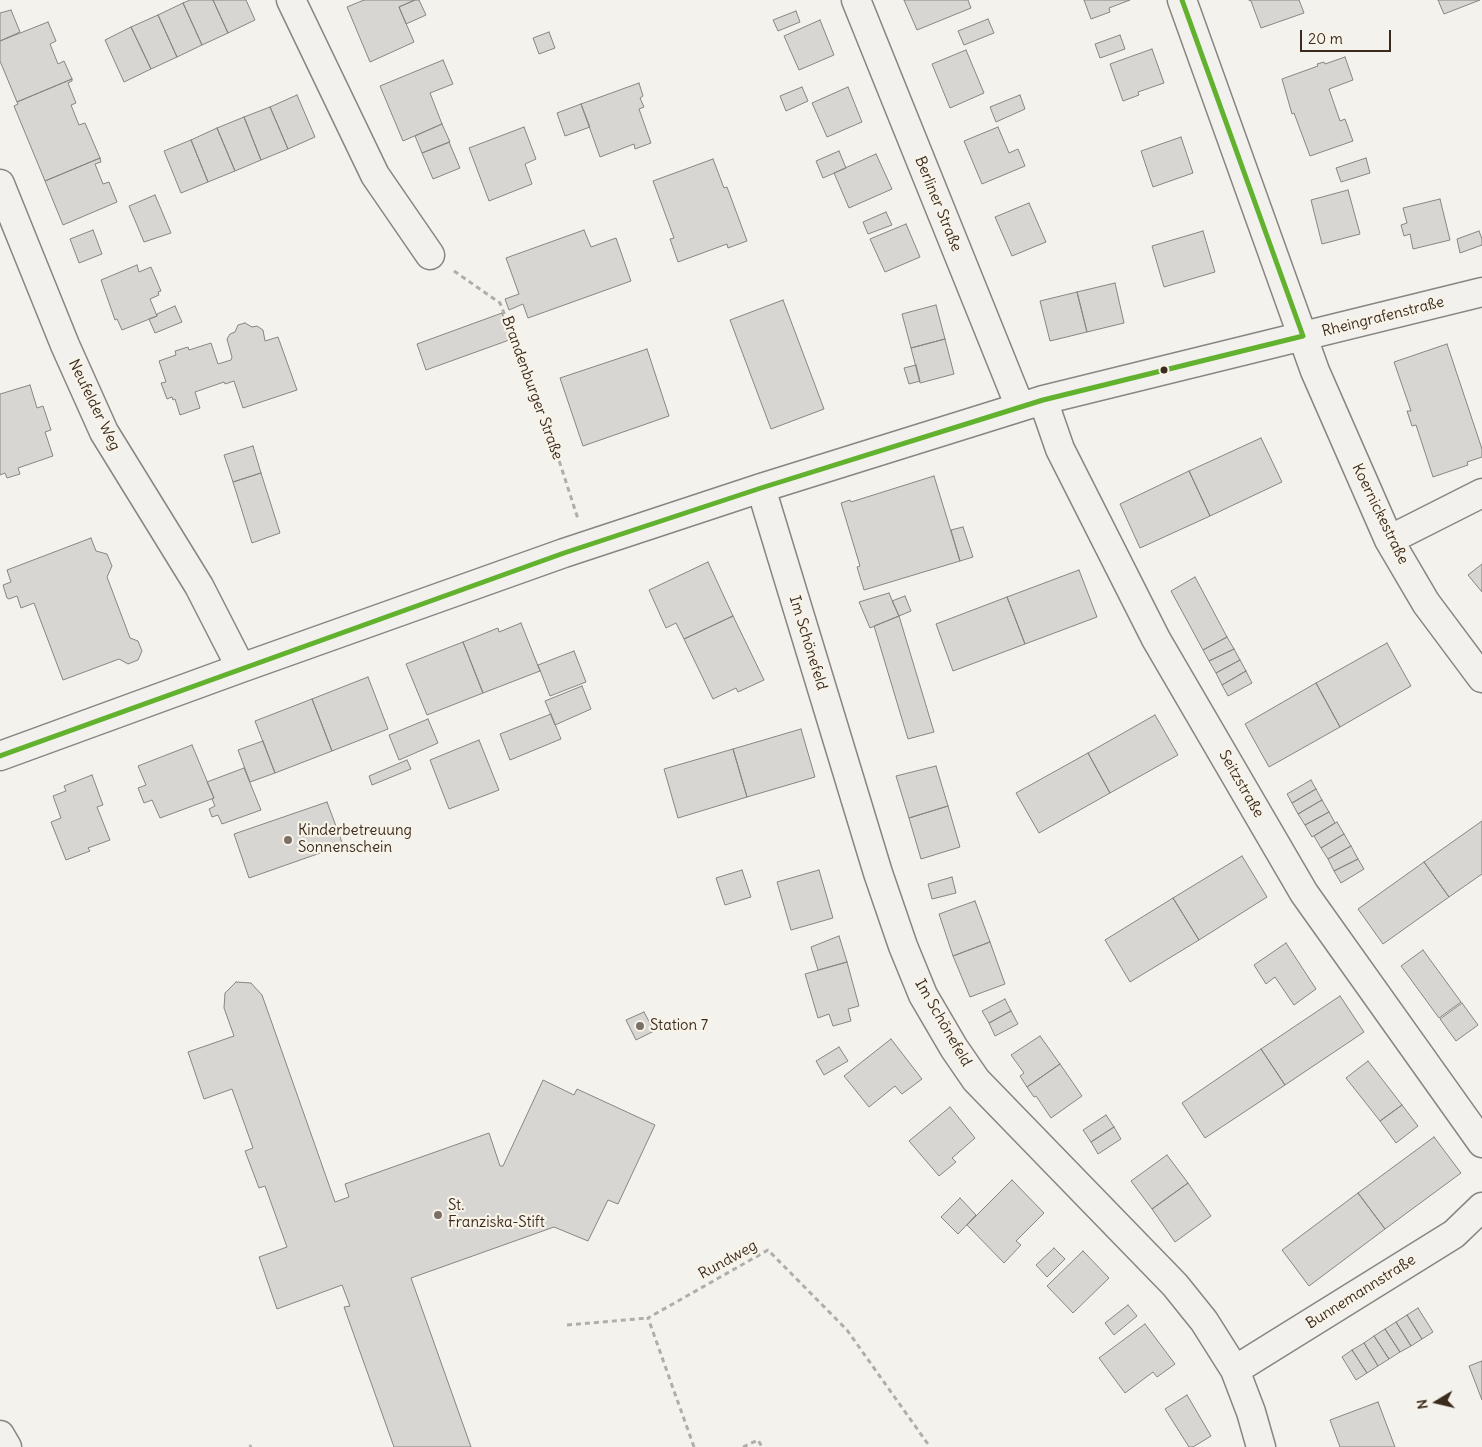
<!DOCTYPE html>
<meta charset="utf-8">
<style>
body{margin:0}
#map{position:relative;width:1482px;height:1447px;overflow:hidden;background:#f4f2ec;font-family:Delius,sans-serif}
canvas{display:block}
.north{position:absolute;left:1412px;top:1377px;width:50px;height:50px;-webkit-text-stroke:4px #f7f3e8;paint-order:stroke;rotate:261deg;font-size:14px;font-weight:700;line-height:20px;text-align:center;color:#3b2a1e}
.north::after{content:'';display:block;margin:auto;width:18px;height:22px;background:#3b2a1e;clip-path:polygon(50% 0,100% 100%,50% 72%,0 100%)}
.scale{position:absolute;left:1300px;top:30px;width:91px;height:22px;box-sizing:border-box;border:2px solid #3b2a1e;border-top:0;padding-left:6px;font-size:15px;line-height:18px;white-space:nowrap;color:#3b2a1e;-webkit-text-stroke:4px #f7f3e8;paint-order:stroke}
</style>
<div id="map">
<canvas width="1482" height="1447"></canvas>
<div class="north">N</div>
<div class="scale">20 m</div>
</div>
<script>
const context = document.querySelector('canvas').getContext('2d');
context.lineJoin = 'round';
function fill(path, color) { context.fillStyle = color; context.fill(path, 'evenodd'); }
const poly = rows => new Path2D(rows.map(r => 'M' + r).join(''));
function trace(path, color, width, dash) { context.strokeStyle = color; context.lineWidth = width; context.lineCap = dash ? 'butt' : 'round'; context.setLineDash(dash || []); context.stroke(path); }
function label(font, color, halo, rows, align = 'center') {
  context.font = font + ' Delius,sans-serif'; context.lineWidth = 4.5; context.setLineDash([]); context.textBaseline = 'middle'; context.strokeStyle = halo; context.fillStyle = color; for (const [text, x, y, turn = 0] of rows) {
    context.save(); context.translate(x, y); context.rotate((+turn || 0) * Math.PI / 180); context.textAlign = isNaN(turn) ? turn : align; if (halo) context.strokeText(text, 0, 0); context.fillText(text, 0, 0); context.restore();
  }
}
const building = poly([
 [190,0,213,0,228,33,202,45,183,3,190,0],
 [213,0,246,0,255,20,228,33,213,0],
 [364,0,415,0,399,7,414,42,370,62,347,7,364,0],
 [415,0,419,0,426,15,406,24,399,7,415,0],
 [904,0,968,0,971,8,917,30,904,0],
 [1084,0,1130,0,1109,8,1110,12,1091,19,1084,0],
 [1249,0,1299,0,1304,13,1261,28,1251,1,1249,0],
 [1438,0,1480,0,1444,14,1438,0],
 [183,3,202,45,177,57,158,15,183,3],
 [11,10,20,32,0,41,0,13,11,10],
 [796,11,800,22,778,31,773,20,796,11],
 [158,15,177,57,151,69,131,27,158,15],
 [988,19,994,33,964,45,958,31,988,19],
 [820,20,834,55,799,70,784,36,820,20],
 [48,22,56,41,50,44,58,64,64,61,72,79,17,102,0,61,0,41,48,22],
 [131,27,151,69,124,82,105,40,131,27],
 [549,32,555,48,539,54,533,38,549,32],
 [1120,35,1125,49,1100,58,1095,44,1120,35],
 [1152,49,1164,83,1138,92,1139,95,1123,101,1110,64,1152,49],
 [966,50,984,93,950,108,932,64,966,50],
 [1345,57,1353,80,1329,89,1340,121,1345,119,1353,141,1310,156,1294,113,1292,114,1282,79,1318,66,1317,64,1324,62,1325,64,1345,57],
 [443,60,453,84,430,93,442,124,403,141,380,86,443,60],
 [72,79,72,81,68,83,76,103,71,105,79,125,85,123,100,158,45,181,14,106,18,104,17,102,72,79],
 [639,83,643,96,640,98,644,107,639,109,651,143,635,149,634,144,600,157,581,104,639,83],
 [802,87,808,101,786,111,780,96,802,87],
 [848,87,862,122,827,137,812,103,848,87],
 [297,95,315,137,288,149,270,107,297,95],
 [1020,95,1025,109,996,122,990,107,1020,95],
 [581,104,590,127,565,136,557,113,581,104],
 [270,107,288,149,261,160,244,117,270,107],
 [244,117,261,160,235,171,217,128,244,117],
 [442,124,450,142,422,153,415,136,442,124],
 [524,127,536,159,525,164,532,184,489,201,469,148,524,127],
 [998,127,1009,153,1018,149,1025,166,982,184,964,141,998,127],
 [217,128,235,171,208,182,191,140,217,128],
 [1181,137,1193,173,1153,187,1141,151,1181,137],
 [191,140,208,182,181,193,164,151,191,140],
 [449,142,460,168,433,179,422,153,449,142],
 [839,151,846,168,823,178,816,161,839,151],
 [876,154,892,189,849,208,834,173,876,154],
 [100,158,101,162,95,164,103,184,109,182,117,202,63,225,45,181,100,158],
 [1366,158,1370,173,1341,182,1336,168,1366,158],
 [713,159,724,188,727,187,747,241,728,248,727,244,678,262,670,239,674,238,653,181,713,159],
 [1348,190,1360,234,1322,244,1311,200,1348,190],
 [155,195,171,233,144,242,129,206,155,195],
 [1440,199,1450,240,1413,249,1410,234,1404,236,1401,225,1407,223,1403,208,1440,199],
 [1029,203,1046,242,1012,256,995,217,1029,203],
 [886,212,892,225,868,234,863,222,886,212],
 [906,224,920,257,885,272,870,239,906,224],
 [93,230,102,254,79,263,70,239,93,230],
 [584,230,591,247,616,238,631,281,528,318,523,304,509,310,505,299,519,294,506,258,584,230],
 [1203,231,1215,272,1164,287,1152,246,1203,231],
 [1479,231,1482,239,1482,245,1460,253,1457,239,1479,231],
 [137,265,139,272,151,267,161,291,158,292,159,295,150,299,157,316,122,330,117,319,115,320,101,280,137,265],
 [1115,283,1124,323,1087,332,1077,292,1115,283],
 [1077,292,1087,332,1050,341,1040,301,1077,292],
 [783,300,824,409,771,429,730,320,783,300],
 [936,305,945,339,911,348,902,314,936,305],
 [175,306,182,322,155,333,149,319,157,316,157,314,175,306],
 [502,313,512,339,426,370,417,344,502,313],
 [245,323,252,327,257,326,263,330,265,341,278,337,297,390,243,408,234,381,225,384,224,382,195,392,200,408,180,415,175,399,173,400,172,397,167,399,161,383,166,382,159,361,176,355,175,351,188,347,189,350,211,343,218,364,231,360,232,357,227,339,230,334,235,332,238,325,245,323],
 [945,339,954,374,920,383,911,348,945,339],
 [1447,344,1482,449,1482,457,1467,462,1468,465,1433,477,1416,425,1412,426,1407,411,1411,411,1394,362,1447,344],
 [647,349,669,416,583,446,560,378,647,349],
 [916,365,920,381,909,384,904,368,916,365],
 [30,385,37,408,43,406,51,430,45,432,53,456,18,468,20,474,7,478,5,473,0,475,0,394,30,385],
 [1261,438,1282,482,1210,516,1189,471,1261,438],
 [253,446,261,473,233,482,224,455,253,446],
 [1189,471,1210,516,1140,548,1120,504,1189,471],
 [261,473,280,533,252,543,233,482,261,473],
 [934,476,960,561,864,590,857,567,860,566,841,503,850,500,851,502,934,476],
 [963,527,973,557,960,561,951,530,963,527],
 [91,538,96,551,107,554,112,566,107,577,130,638,138,641,142,651,138,660,128,664,119,659,63,680,34,603,21,608,17,596,9,599,7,598,3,585,11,582,7,570,91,538],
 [708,562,733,616,684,639,676,623,666,628,649,590,708,562],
 [1482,564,1482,592,1468,575,1482,564],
 [1079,570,1097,617,1025,644,1007,597,1079,570],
 [1195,577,1227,637,1203,650,1171,591,1195,577],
 [889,593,899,616,870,628,859,602,889,593],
 [905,596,911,611,899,616,892,601,905,596],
 [1007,597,1025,644,953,671,936,624,1007,597],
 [733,616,764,680,738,692,736,688,713,699,684,639,733,616],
 [899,616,934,732,908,739,874,626,899,616],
 [521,623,540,671,483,693,463,642,498,628,499,632,521,623],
 [1227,637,1234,649,1209,661,1203,650,1227,637],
 [463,642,483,693,427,715,406,664,463,642],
 [1387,643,1411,686,1340,727,1316,683,1387,643],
 [1234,649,1240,660,1216,673,1209,661,1234,649],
 [574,651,586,682,550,696,538,665,574,651],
 [1240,660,1246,671,1222,685,1216,673,1240,660],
 [1246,671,1252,683,1228,696,1222,685,1246,671],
 [368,677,388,729,332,751,312,699,368,677],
 [1316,683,1340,727,1269,767,1245,724,1316,683],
 [582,686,591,709,555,725,545,701,582,686],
 [312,699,332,751,275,773,255,721,312,699],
 [551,714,561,739,510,760,500,734,551,714],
 [1155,715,1178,755,1110,793,1088,753,1155,715],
 [428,719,438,743,399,760,389,735,428,719],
 [801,729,815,777,747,797,733,749,801,729],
 [479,740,499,790,449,809,430,760,479,740],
 [263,741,275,773,250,782,238,750,263,741],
 [192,745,214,798,160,818,152,800,144,803,138,788,146,785,138,766,192,745],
 [733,749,747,797,678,818,664,769,733,749],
 [1088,753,1110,793,1039,833,1016,793,1088,753],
 [407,760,411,769,372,785,369,776,407,760],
 [936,766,948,806,909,818,896,776,936,766],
 [244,768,261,810,222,824,218,815,212,817,209,809,215,806,212,799,214,798,207,782,244,768],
 [92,775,103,805,97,807,110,840,88,848,90,851,66,860,51,822,61,818,53,796,66,791,64,786,92,775],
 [1311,780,1316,789,1292,803,1287,794,1311,780],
 [1316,789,1322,800,1298,814,1292,803,1316,789],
 [1322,800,1329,812,1305,825,1298,814,1322,800],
 [327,802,343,845,249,878,234,834,327,802],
 [948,806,960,847,921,859,909,818,948,806],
 [1329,812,1335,823,1312,837,1305,825,1329,812],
 [1482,821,1482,874,1449,897,1424,862,1482,821],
 [1337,822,1344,834,1321,848,1314,836,1337,822],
 [1344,834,1351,846,1328,859,1321,848,1344,834],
 [1351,846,1358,859,1334,871,1328,859,1351,846],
 [1242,856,1267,897,1199,940,1173,898,1242,856],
 [1358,859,1364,869,1341,883,1334,871,1358,859],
 [1424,862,1449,897,1383,944,1358,909,1424,862],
 [742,870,751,897,725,905,716,878,742,870],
 [819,870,833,918,791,930,777,882,819,870],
 [952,877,956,893,932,899,928,884,952,877],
 [1173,898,1199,940,1130,982,1105,940,1173,898],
 [975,901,990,942,953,956,939,914,975,901],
 [839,936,847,962,818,970,811,947,839,936],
 [990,942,1005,984,970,997,953,956,990,942],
 [1286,943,1316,989,1294,1005,1275,977,1266,984,1254,965,1286,943],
 [1423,950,1461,1002,1439,1018,1401,966,1423,950],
 [847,962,859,1006,848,1009,851,1021,833,1026,829,1014,818,1018,805,974,847,962],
 [236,982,251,983,262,995,335,1202,349,1197,345,1184,489,1133,500,1166,503,1166,543,1080,574,1095,577,1089,655,1125,618,1204,608,1200,588,1241,554,1227,411,1278,471,1447,394,1447,344,1307,350,1306,342,1285,277,1309,259,1257,287,1247,265,1186,259,1188,245,1151,253,1148,232,1089,204,1099,188,1052,234,1036,224,1008,225,993,236,982],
 [1340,996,1364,1032,1285,1085,1261,1049,1340,996],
 [1005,999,1011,1011,989,1023,982,1011,1005,999],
 [1462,1003,1478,1025,1456,1041,1440,1019,1462,1003],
 [1011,1011,1018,1024,995,1036,989,1023,1011,1011],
 [644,1012,654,1031,636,1040,626,1020,644,1012],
 [1040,1036,1060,1064,1027,1087,1020,1076,1024,1073,1011,1055,1040,1036],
 [891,1039,922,1079,902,1094,895,1086,869,1107,844,1076,891,1039],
 [839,1047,848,1061,824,1075,816,1061,839,1047],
 [1261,1049,1285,1085,1205,1138,1182,1103,1261,1049],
 [1368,1061,1402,1105,1380,1121,1346,1078,1368,1061],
 [1060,1064,1082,1096,1051,1118,1036,1096,1034,1097,1027,1087,1060,1064],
 [1402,1105,1418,1126,1396,1143,1380,1121,1402,1105],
 [950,1107,975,1138,952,1158,956,1162,939,1176,909,1141,950,1107],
 [1106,1115,1114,1127,1091,1142,1083,1130,1106,1115],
 [1114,1127,1121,1139,1098,1154,1091,1142,1114,1127],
 [1434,1137,1461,1173,1385,1229,1358,1193,1434,1137],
 [1167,1155,1188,1183,1152,1209,1131,1181,1167,1155],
 [1012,1180,1044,1213,1016,1241,1021,1245,1004,1263,967,1225,1012,1180],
 [1188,1183,1211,1216,1175,1242,1152,1209,1188,1183],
 [1358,1193,1385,1229,1309,1286,1282,1250,1358,1193],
 [960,1198,976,1215,958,1234,941,1217,960,1198],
 [1054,1248,1065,1259,1047,1277,1036,1265,1054,1248],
 [1083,1251,1109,1278,1073,1313,1047,1286,1083,1251],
 [1128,1305,1137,1316,1114,1335,1105,1323,1128,1305],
 [1418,1308,1433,1332,1422,1339,1407,1315,1418,1308],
 [1407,1315,1422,1339,1411,1346,1396,1322,1407,1315],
 [1396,1322,1411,1346,1400,1352,1385,1329,1396,1322],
 [1145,1324,1175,1364,1157,1377,1153,1372,1125,1393,1099,1358,1145,1324],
 [1385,1329,1400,1352,1389,1359,1374,1336,1385,1329],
 [1374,1336,1389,1359,1378,1366,1364,1343,1374,1336],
 [1364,1343,1378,1366,1367,1373,1352,1350,1364,1343],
 [1352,1350,1367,1373,1356,1380,1342,1357,1352,1350],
 [1482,1361,1482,1400,1469,1366,1482,1361],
 [1187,1395,1211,1436,1193,1447,1189,1447,1165,1409,1187,1395],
 [1378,1402,1395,1447,1340,1447,1330,1420,1378,1402]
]);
const path = poly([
 [454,271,500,303,544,414,578,519],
 [567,1325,648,1318],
 [250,1447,251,1445],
 [694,1447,648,1318,768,1250,847,1330,930,1447],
 [743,1447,758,1440,762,1447]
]);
const minor = poly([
 [291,0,375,175,430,255],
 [856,0,1020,407],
 [1182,0,1315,371,1389,540,1426,603,1482,678],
 [0,184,65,345,104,432,199,586,241,668],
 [1043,400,1060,449,1156,639,1304,893,1482,1143],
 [761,488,878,873,903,946,923,995,954,1048,976,1080,1175,1285,1204,1321,1235,1370,1251,1412,1261,1447],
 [1389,540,1482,493],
 [0,756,241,668,564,553,761,488,1043,400,1482,292],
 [1235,1370,1454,1234,1482,1207],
 [0,1435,7,1447]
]);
const bus1 = poly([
 [1182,0,1303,336],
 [0,756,564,553,761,488,1043,400,1303,336]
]);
const markers = [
 [1164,370,4.5,"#3b2a1e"],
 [288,840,5,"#7c7066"],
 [640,1026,5,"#7c7066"],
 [438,1215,5,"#7c7066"]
];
const streetNames = [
 ["Berliner Straße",938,204,68],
 ["Rheingrafenstraße",1383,317,-14],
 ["Brandenburger Straße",532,388,70],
 ["Neufelder Weg",94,405,64],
 ["Koernickestraße",1380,514,64],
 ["Im Schönefeld",808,643,73],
 ["Seitzstraße",1241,784,60],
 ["Im Schönefeld",943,1023,60],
 ["Rundweg",728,1260,-29],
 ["Bunnemannstraße",1361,1292,-32]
];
const poiNames = [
 ["Kinderbetreuung",298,831],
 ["Sonnenschein",298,848],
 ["Station 7",650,1026],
 ["St.",448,1206],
 ["Franziska-Stift",448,1223]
];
fill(building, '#d8d6d2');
trace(building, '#898580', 1);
trace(minor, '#898580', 31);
trace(path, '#b1aeaa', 3, [5, 4]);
trace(minor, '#f2f1ed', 28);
trace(bus1, '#62b22f', 5);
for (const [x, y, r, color] of markers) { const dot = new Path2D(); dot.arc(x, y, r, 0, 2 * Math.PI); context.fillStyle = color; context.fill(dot); trace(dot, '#f7f3e8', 2); }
label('15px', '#3b2a1e', '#f7f3e8', streetNames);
label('15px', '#3b2a1e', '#f7f3e8', poiNames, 'left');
</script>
